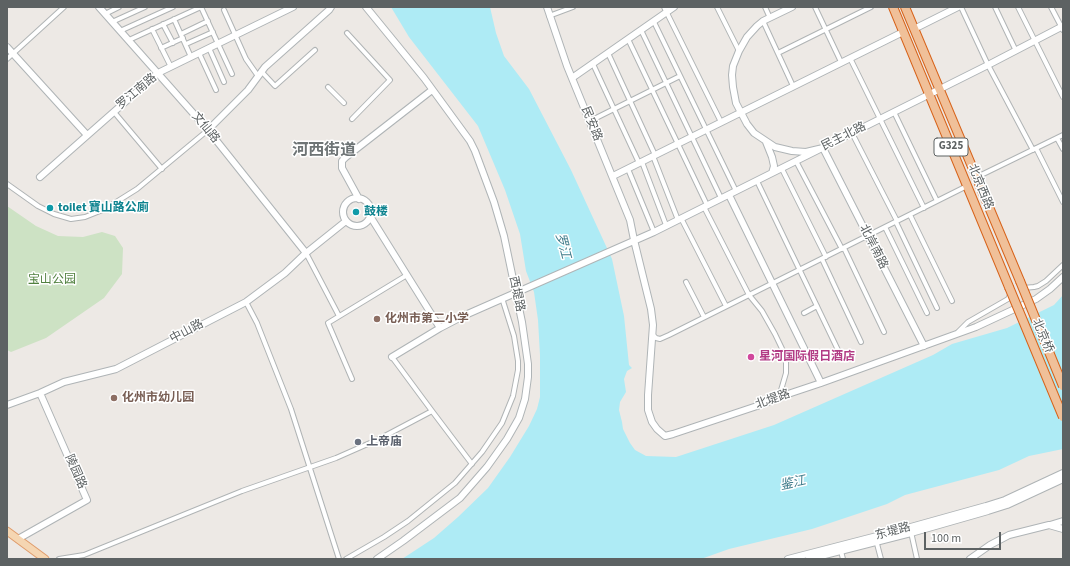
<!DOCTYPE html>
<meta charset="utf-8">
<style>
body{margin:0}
#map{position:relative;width:1070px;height:566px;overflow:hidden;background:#ede9e5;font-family:"Source Sans 3",sans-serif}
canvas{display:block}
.frame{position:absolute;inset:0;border:8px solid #5d6263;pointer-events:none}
.scale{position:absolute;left:924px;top:532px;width:77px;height:18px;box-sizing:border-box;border:2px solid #5d6263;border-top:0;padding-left:5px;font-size:12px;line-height:14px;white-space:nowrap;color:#5d6263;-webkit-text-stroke:3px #fff;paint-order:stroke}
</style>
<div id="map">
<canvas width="1070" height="566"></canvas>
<div class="frame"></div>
<div class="scale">100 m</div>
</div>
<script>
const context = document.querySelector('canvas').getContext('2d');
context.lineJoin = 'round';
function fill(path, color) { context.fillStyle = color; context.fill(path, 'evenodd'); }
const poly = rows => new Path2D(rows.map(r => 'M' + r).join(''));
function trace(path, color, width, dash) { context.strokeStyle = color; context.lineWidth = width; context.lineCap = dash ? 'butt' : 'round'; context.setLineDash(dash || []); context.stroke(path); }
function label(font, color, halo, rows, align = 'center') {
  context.font = font + ' "Source Sans 3","Noto Sans SC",sans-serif'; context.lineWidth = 3; context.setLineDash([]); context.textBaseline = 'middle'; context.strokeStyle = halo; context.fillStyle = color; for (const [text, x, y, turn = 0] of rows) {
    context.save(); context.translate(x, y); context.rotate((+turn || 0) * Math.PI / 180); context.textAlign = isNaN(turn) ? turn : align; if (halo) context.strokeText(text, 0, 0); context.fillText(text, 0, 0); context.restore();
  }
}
const green = poly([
 [7,206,36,226,58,236,83,237,102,232,115,236,123,248,122,274,104,298,46,338,11,352,7,350]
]);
const water = poly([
 [391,7,490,7,496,33,504,56,529,89,571,170,612,259,624,316,629,365,632,368,627,371,624,379,626,392,620,402,619,410,622,422,623,429,630,443,635,450,646,456,676,457,774,425,933,355,952,344,1007,328,1054,305,1063,295,1063,449,1029,456,999,470,905,495,887,504,812,529,729,549,701,559,402,559,434,538,458,517,488,488,510,457,529,426,537,409,540,397,540,355,538,320,534,292,526,271,520,234,505,190,478,126,409,37]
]);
const street = poly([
 [201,7,232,74],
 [664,7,721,122],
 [717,7,739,51],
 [765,7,770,18],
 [815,7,841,62],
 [961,7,988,65,1033,150],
 [995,7,1016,51],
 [1018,7,1063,97],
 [1051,7,1063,30],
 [224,10,246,59,258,76],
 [105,14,119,7],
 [549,16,573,7],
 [174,19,191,57],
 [763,21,793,86],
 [112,22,145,7],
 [654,22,736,191],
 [163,24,173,43],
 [152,29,171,67],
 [641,30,721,198],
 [120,31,173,7],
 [347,33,390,80,352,119],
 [181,34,208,21],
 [628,39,707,205],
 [129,40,201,7],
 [186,44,213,32],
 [161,48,183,38],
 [209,48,224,82],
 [199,53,216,90],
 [608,53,655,155],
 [778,53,871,7],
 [850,58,924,208],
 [7,59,64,7],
 [593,64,639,163],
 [261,71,275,86,315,50],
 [328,87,344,103],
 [114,112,162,169],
 [894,112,937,201],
 [590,121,680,76],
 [852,133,897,221],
 [1057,138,1063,149],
 [1036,148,1063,202],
 [653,156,678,220],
 [796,161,842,249],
 [642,162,666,225],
 [628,169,654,232],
 [782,169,826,257],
 [977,177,1063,135],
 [757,181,838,350],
 [7,184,38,206,54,214,71,219,85,217,105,209,137,189,208,130],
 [704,207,749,295,762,311,775,334,786,357,786,373,779,397],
 [910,215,952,301],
 [681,218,726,306],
 [896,222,937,308],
 [885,227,927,313],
 [844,248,884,332],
 [306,253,339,316],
 [822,259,861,342],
 [686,282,704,317],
 [1023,288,1034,287,1038,286,1046,281,1063,265],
 [246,302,257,323,291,409,339,559],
 [804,313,817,306],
 [958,332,968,322,1008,299,1011,293],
 [653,335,656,338,660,339,669,335,967,186],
 [392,357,432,411,472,464],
 [352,379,328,323,407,275],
 [911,532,917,559],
 [876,540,881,559],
 [841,551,843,559],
 [59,559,84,555,242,491,336,458,379,439,432,411],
 [346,559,384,537,408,521,455,483,482,452,502,423,513,396,518,370,518,361,514,336,502,298]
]);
const secondary = poly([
 [99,7,208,130,306,253],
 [366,7,424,78,470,141,475,151,494,202,504,236,522,322,528,364,528,377,525,399,519,418,507,439,487,467,460,498,403,541,377,559],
 [547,7,567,66,630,220,634,240,651,309,653,325,648,395,648,410,652,422,657,429,665,436,673,434,763,404,779,397,821,383,976,327,1036,299,1050,289,1063,277],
 [792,7,763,21,757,26,747,37,739,51,733,66,732,75,733,87,736,103,747,124,754,133,775,147,792,151,806,152,823,148,924,346],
 [914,29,958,7],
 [7,47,87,135],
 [572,78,674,7],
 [208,130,248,90,265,67,329,10,331,7],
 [766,142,772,157,774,166,772,173,770,174],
 [613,176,903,32],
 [40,177,158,73,293,7],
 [729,195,821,383],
 '343 212a14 14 0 1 1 28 0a14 14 0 1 1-28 0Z',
 [359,199,342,168,342,161,346,157,432,90],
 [370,216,440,328],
 [392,357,440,328,463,316,654,232,988,65,1063,26],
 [7,405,40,393,64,382,116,369,246,302,285,273,306,253,346,221],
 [1050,525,1063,521],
 [18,539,87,500,40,393],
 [788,559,900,530,986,506,1005,500,1063,473],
 [809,559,911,533,988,511,1007,505,1063,479],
 [970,559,990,545,1009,535,1049,525,1063,529]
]);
const primary = poly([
 [7,531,45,559]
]);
const highway = poly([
 [893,7,1009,287],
 [905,7,1020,281]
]);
const highwayBridge = poly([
 [1020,281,1063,386],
 [1009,287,1063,417]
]);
const markers = [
 [50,208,4,"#0f9aa8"],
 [356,212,4,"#0f9aa8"],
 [377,319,4,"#8d6e63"],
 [751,357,4,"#d1479c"],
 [114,398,4,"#8d6e63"],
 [358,442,4,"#6b7280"]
];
const shields = [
 [951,147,34]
];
const shieldNames = [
 ["G325",951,147]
];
const streetNames = [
 ["罗江南路",137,92,-40],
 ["民安路",591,124,68],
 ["文仙路",205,128,50],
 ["民主北路",844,137,-27],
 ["北京西路",980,187,68],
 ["北岸南路",873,247,63],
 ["西堤路",516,294,78],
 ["中山路",187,332,-28],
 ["北京桥",1042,336,67],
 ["北堤路",773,400,-20],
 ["陵园路",75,472,66],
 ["东堤路",893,532,-15]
];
const cultureNames = [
 ["toilet 寶山路公廁",58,208],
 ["鼓楼",364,212]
];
const parkNames = [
 ["宝山公园",52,280]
];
const educationNames = [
 ["化州市第二小学",385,319],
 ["化州市幼儿园",122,398]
];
const hotelNames = [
 ["星河国际假日酒店",759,357]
];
const worshipNames = [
 ["上帝庙",366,442]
];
const waterNames = [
 ["罗江",562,246,75],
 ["鉴江",793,484,-12]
];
const districtNames = [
 ["河西街道",324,151]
];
fill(green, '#cde2c4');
fill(water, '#aeebf5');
trace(street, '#b0b4b5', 6);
trace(secondary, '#afb4b6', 8);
trace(primary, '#e09c6b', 9);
trace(highway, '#d7631b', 10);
trace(street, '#fff', 4);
trace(secondary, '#fff', 6);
trace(primary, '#f5d6b2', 7);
trace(highway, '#f0c099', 8);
trace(highwayBridge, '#d7631b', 10, []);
trace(highwayBridge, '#f0c099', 8);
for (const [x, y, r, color] of markers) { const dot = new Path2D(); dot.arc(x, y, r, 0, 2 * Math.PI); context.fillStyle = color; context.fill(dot); trace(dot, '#fff', 1.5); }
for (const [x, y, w] of shields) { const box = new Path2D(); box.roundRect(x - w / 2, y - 9, w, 18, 3); context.fillStyle = '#fff'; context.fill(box); trace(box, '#5d6263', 1); }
label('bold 11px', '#5d6263', null, shieldNames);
label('12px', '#5d6263', '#fff', streetNames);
label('bold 12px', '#0d838f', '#fff', cultureNames, 'left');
label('12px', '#50803f', '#fff', parkNames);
label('bold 12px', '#785e54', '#fff', educationNames, 'left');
label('bold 12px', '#b23c85', '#fff', hotelNames, 'left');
label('bold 12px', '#5b616d', '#fff', worshipNames, 'left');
label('italic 13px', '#427d8c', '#fff', waterNames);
label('bold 16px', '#6e7475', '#fff', districtNames);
</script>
